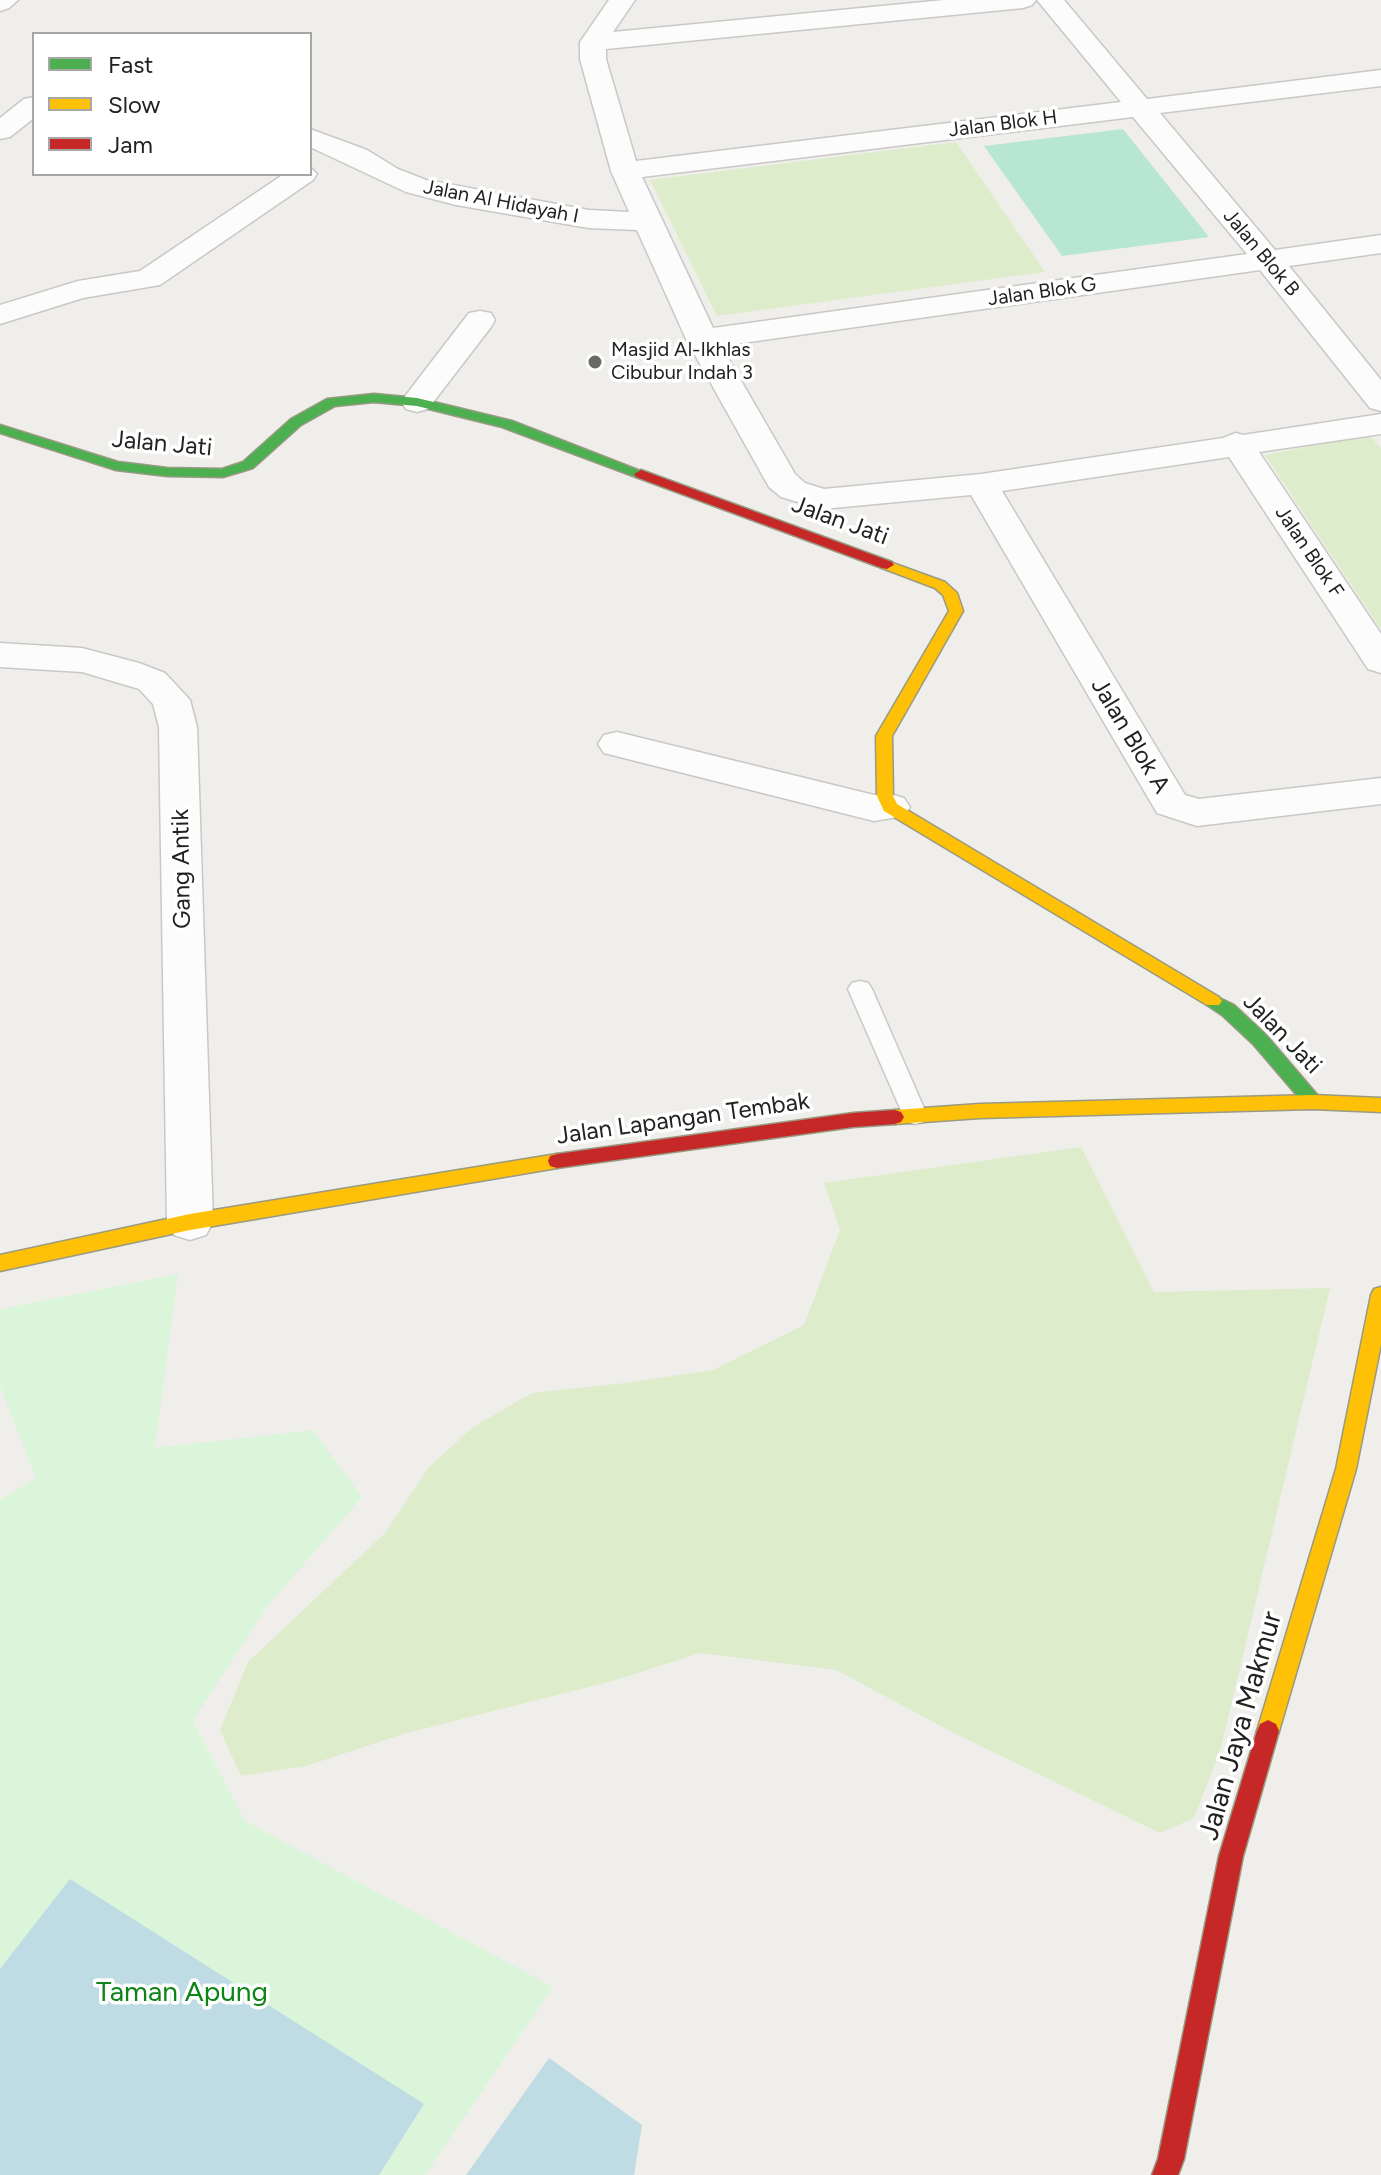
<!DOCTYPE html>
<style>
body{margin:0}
#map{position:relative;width:1381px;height:2175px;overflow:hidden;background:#f0eeeb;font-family:Figtree,sans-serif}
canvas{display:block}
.legend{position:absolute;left:32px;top:32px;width:280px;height:144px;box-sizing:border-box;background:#fff;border:2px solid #a7a7a7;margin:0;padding:10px 14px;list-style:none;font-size:24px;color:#222}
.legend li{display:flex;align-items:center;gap:16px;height:40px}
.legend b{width:40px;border:2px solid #a7a7a7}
</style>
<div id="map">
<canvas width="1381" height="2175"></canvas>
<ul class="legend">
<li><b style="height:10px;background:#4caf50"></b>Fast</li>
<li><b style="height:10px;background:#ffc107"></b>Slow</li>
<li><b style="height:10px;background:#c62828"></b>Jam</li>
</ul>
</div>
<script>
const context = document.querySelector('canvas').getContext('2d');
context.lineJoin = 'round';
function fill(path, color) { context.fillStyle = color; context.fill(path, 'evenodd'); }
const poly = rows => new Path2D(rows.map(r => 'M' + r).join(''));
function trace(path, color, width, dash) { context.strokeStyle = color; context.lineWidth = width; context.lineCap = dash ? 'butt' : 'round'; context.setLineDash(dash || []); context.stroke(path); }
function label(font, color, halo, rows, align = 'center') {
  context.font = font + ' Figtree,sans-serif'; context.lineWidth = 7; context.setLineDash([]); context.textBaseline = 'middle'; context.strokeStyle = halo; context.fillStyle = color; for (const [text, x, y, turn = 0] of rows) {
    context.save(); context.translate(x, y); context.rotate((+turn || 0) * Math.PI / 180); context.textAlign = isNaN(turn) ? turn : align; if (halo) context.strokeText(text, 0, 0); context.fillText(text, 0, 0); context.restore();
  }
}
const grass = poly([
 [956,142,1045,272,717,316,650,180],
 [1369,435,1381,448,1381,629,1265,455],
 [1081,1147,1154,1292,1330,1288,1221,1748,1194,1818,1160,1833,954,1733,836,1670,700,1653,616,1680,403,1734,306,1766,241,1776,220,1730,248,1662,384,1534,428,1468,473,1427,532,1393,625,1383,713,1370,804,1325,840,1230,824,1183]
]);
const park = poly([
 [178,1274,155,1448,313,1430,362,1497,266,1608,193,1721,245,1821,553,1987,425,2175,0,2175,0,1500,36,1478,0,1386,0,1309]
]);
const pitch = poly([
 [1123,129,1209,237,1062,256,984,146]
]);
const water = poly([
 [70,1879,424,2104,379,2175,0,2175,0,1969],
 [549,2058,642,2125,634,2175,466,2175]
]);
const lane = poly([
 [860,981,868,983,872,989,927,1115,924,1122,915,1124,906,1122,903,1115,848,989,852,983,860,981]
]);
const street = poly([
 [0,0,18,0,9,8,0,11,0,0],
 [609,0,635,0,613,32,944,0,1036,0,1032,5,1023,8,606,49,606,59,636,161,1121,102,1037,0,1064,0,1147,99,1381,70,1381,86,1160,113,1275,250,1381,235,1381,253,1289,266,1381,380,1381,411,1370,408,1260,270,721,346,795,474,805,483,824,489,981,474,1223,438,1236,433,1243,435,1381,414,1381,434,1259,452,1381,634,1381,673,1368,669,1229,457,1002,491,1185,795,1199,799,1381,778,1381,804,1197,826,1157,813,971,495,822,509,781,497,769,487,686,339,637,230,589,228,456,205,406,192,310,147,310,129,367,150,398,169,426,180,589,210,629,212,611,171,580,59,580,42,609,0],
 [1133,117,1247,254,713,328,642,177,1133,117],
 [34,97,34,118,10,137,0,139,0,118,24,99,34,97],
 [310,167,317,174,313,180,160,285,83,298,0,324,0,305,78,281,140,271,284,174,310,174,310,167],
 [480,311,491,313,495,320,491,327,428,409,417,412,406,409,401,402,406,395,469,313,480,311],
 [0,643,82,648,139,663,165,673,190,700,197,727,213,1222,206,1235,190,1240,174,1235,167,1222,159,727,153,704,139,689,82,672,0,667,0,643],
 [617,732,874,795,890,794,904,798,910,807,904,816,874,821,604,753,598,744,604,735,617,732]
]);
const fast = poly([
 [374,394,417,398,512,421,648,474,641,478,636,477,502,427,417,406,374,402,335,406,301,425,253,468,223,477,167,476,116,470,0,433,0,425,118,462,167,468,222,469,243,462,291,419,327,399,374,394],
 [1213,995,1234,1005,1266,1035,1319,1097,1322,1102,1319,1107,1307,1107,1254,1045,1222,1015,1207,1005,1204,1001,1213,995]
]);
const slow = poly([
 [887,561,945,582,957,593,963,611,892,736,893,796,897,804,1219,997,1222,1001,1219,1005,1207,1005,884,811,877,796,876,736,949,611,943,595,935,588,882,568,880,565,887,561],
 [1313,1095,1381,1098,1381,1112,1313,1109,980,1118,895,1124,889,1122,886,1117,889,1112,895,1110,980,1104,1313,1095],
 [557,1154,564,1156,566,1161,564,1166,557,1168,190,1230,0,1271,0,1255,190,1214,557,1154],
 [1381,1287,1381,1344,1356,1469,1279,1731,1276,1738,1268,1742,1260,1738,1257,1731,1336,1469,1371,1295,1374,1289,1381,1287]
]);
const jam = poly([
 [641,470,892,562,894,565,887,569,882,568,636,477,634,474,641,470],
 [895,1110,901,1112,904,1117,901,1122,895,1124,853,1127,557,1168,550,1166,548,1161,550,1156,557,1154,853,1113,895,1110],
 [1268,1720,1276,1724,1279,1731,1243,1856,1184,2159,1178,2175,1152,2175,1158,2159,1219,1856,1257,1731,1260,1724,1268,1720]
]);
const markers = [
 [595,362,8,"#6a6968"]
];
const farStreetnames = [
 ["Jalan Blok H",1003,124,-7],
 ["Jalan Al Hidayah I",501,202,11],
 ["Jalan Blok B",1261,253,50],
 ["Jalan Blok G",1042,292,-8],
 ["Jalan Blok F",1309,552,56]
];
const farPoinames = [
 ["Masjid Al-Ikhlas",611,350],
 ["Cibubur Indah 3",611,373]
];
const streetNames = [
 ["Jalan Jati",162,444,5],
 ["Jalan Jati",840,521,20],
 ["Jalan Blok A",1130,736,59],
 ["Gang Antik",182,869,-91],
 ["Jalan Jati",1282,1034,46],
 ["Jalan Lapangan Tembak",683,1119,-8]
];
const nearStreetnames = [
 ["Jalan Jaya Makmur",1241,1726,-74]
];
const nearParknames = [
 ["Taman Apung",182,1993]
];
fill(grass, '#ddeccb');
fill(park, '#daf5da');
fill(pitch, '#b7e6d2');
fill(water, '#bfdbe3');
trace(lane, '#c9c8c7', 3);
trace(street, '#c9c8c7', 3);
trace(fast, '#999a82', 3);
trace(slow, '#999a82', 3);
trace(jam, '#999a82', 3);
fill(lane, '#fdfcfc');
fill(street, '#fdfcfc');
fill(fast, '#4caf50');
fill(slow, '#ffc107');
fill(jam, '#c62828');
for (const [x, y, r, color] of markers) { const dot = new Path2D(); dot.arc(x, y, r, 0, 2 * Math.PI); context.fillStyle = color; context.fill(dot); trace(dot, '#fff', 3); }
label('20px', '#222', '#fff', farStreetnames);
label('20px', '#222', '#fff', farPoinames, 'left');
label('24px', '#222', '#fff', streetNames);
label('28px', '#222', '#fff', nearStreetnames);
label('28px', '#0c8416', '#fff', nearParknames);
</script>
